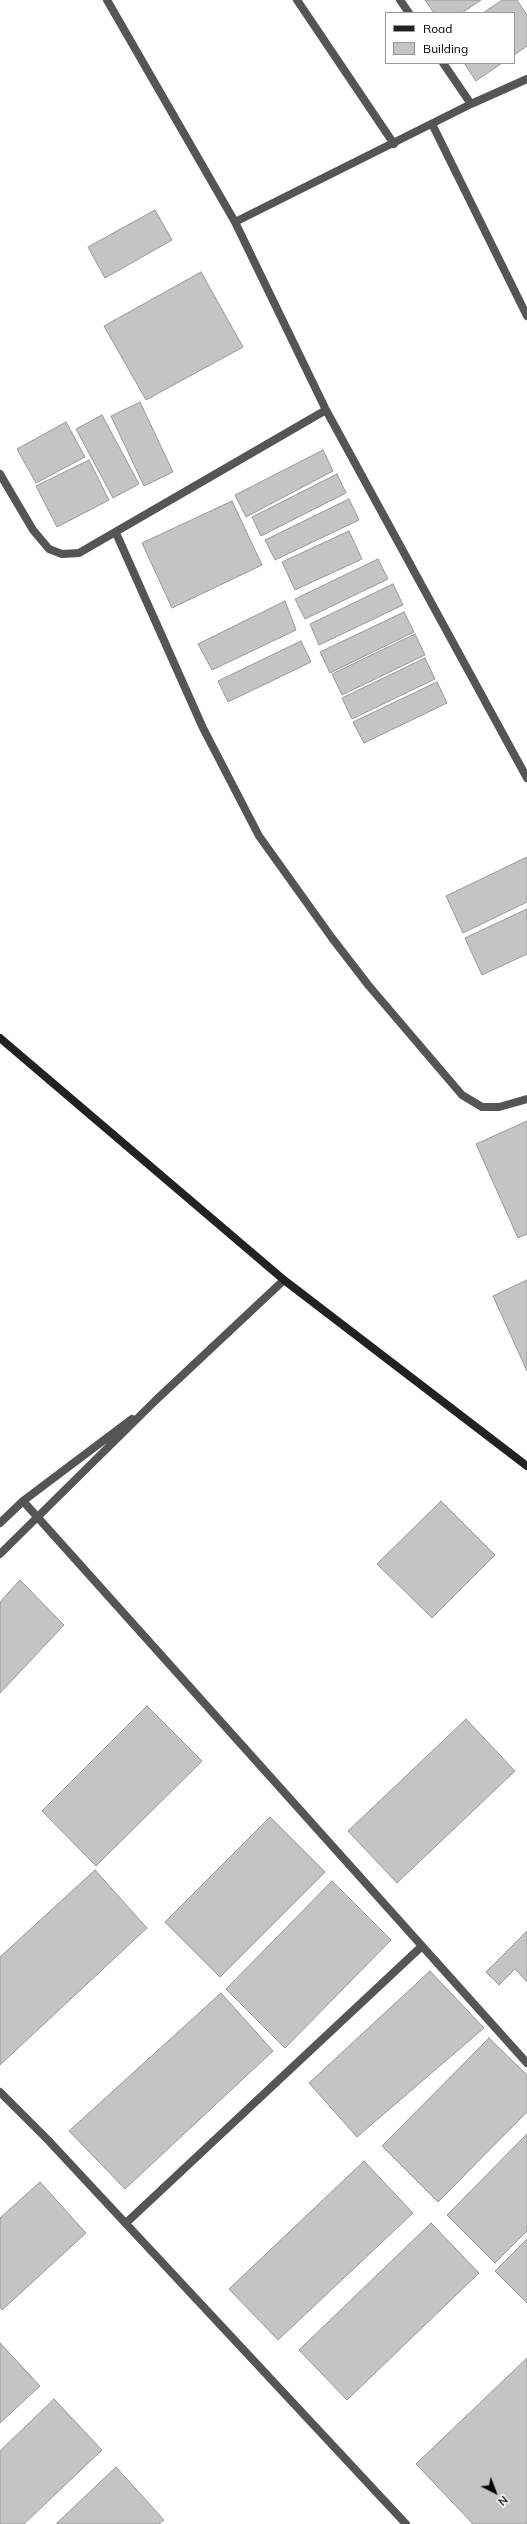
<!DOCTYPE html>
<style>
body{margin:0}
#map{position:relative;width:527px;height:2524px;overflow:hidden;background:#fff;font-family:Mulish,sans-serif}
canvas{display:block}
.legend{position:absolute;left:385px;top:12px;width:130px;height:52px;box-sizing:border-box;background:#fff;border:1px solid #999;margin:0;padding:5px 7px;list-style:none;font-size:12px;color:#000}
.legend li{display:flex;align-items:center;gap:8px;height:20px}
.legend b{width:20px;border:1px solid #999}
.north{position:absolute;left:475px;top:2472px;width:40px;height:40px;-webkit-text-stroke:3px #fff;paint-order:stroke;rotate:138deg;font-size:11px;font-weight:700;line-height:16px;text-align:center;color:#000}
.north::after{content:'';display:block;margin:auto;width:14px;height:18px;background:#000;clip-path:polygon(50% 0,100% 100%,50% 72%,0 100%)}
</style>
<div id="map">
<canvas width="527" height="2524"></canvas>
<ul class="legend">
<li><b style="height:5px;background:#222"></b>Road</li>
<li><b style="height:11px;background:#c4c4c4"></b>Building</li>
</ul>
<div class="north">N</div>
</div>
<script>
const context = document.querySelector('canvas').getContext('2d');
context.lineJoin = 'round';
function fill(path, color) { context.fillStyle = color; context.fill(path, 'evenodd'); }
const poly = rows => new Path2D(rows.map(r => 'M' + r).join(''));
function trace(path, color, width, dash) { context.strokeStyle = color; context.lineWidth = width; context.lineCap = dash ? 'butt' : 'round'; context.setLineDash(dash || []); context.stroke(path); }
const building = poly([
 [425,0,481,0,462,13,434,13,425,0],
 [502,0,517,0,527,15,527,46,514,55,514,13,483,13,502,0],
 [464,63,502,63,476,81,464,63],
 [155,210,172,240,105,278,88,247,155,210],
 [201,272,243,347,146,400,104,326,201,272],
 [140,402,173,472,144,486,111,416,140,402],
 [102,415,139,484,113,498,76,429,102,415],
 [66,422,85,457,36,483,17,449,66,422],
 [323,450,333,471,246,517,235,495,323,450],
 [89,460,109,500,57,527,36,486,89,460],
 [337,474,346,493,261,536,252,517,337,474],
 [349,499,359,520,275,560,265,540,349,499],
 [232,501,262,565,172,608,142,543,232,501],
 [349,531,362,559,295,590,282,562,349,531],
 [378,559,388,579,305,619,295,599,378,559],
 [393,584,403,605,319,645,310,624,393,584],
 [285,601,296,630,212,670,198,644,285,601],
 [404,612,414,632,330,673,320,652,404,612],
 [415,634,425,655,342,695,332,674,415,634],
 [301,641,311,662,228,702,218,681,301,641],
 [425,658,435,679,352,719,342,698,425,658],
 [437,682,447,703,364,743,353,722,437,682],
 [527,857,527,902,463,933,446,896,527,857],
 [527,909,527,954,482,975,465,938,527,909],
 [527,1121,527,1234,518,1238,476,1144,527,1121],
 [527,1280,527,1371,493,1296,527,1280],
 [441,1501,495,1555,432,1618,377,1564,441,1501],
 [20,1580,64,1625,0,1693,0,1602,20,1580],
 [147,1706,202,1761,96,1866,42,1811,147,1706],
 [466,1719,515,1771,397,1883,348,1831,466,1719],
 [270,1817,325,1872,220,1977,165,1922,270,1817],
 [95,1870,147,1928,0,2065,0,1957,95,1870],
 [332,1881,391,1940,285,2048,226,1989,332,1881],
 [527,1931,527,1982,515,1969,499,1985,486,1972,527,1931],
 [430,1971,484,2028,357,2137,309,2083,430,1971],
 [221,1993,273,2051,125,2189,69,2131,221,1993],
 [489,2038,527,2075,527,2112,438,2202,382,2146,489,2038],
 [527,2134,527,2231,495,2263,447,2215,527,2134],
 [364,2161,413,2213,278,2340,229,2289,364,2161],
 [40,2182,86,2233,2,2310,0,2307,0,2218,40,2182],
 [431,2223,479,2273,347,2400,299,2350,431,2223],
 [527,2239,527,2303,495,2271,527,2239],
 [0,2343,40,2386,0,2423,0,2343],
 [527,2358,527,2524,473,2524,416,2464,527,2358],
 [54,2399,102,2450,24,2524,0,2524,0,2451,54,2399],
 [116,2467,164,2520,159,2524,56,2524,116,2467]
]);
const street = poly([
 [107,0,235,222,326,410,527,778],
 [297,0,394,144],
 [400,0,409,13],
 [443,63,471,104],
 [432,124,527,316],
 [235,222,471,104,527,79],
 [0,474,33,530,49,549,62,554,79,553,326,410],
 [116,533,203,728,259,836,332,938,369,986,462,1095,482,1107,499,1107,527,1099],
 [23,1501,527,2063],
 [0,1523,23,1501,132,1419],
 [0,1554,156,1400,284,1280],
 [0,2092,47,2139,406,2524],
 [126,2223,422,1946]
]);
const secondary = poly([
 [0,1038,284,1280,527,1466]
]);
fill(building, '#c4c4c4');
trace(building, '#999', 1);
trace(street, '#555', 8);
trace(secondary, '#222', 8);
</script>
